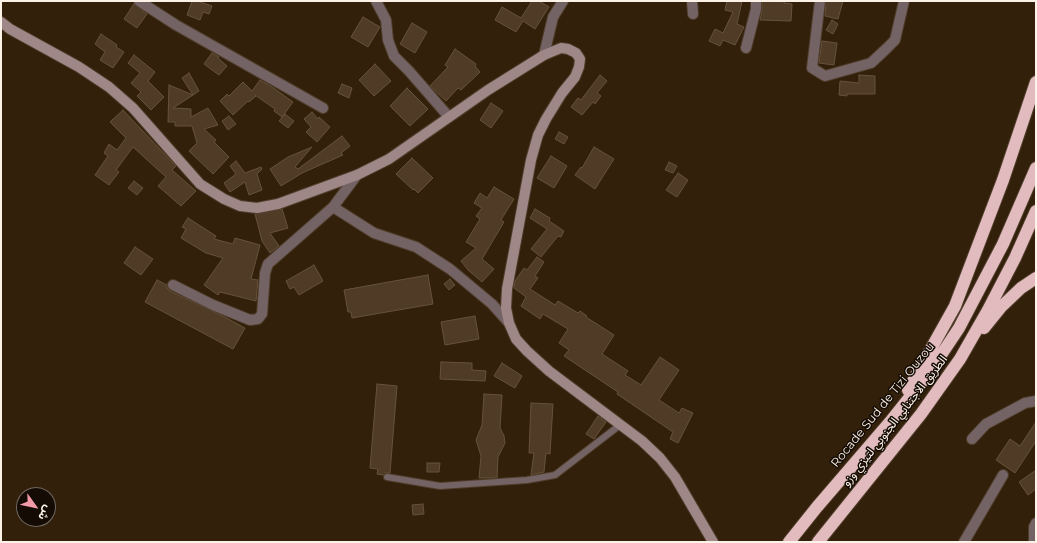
<!DOCTYPE html>
<meta charset="utf-8">
<style>
body{margin:0}
#map{position:relative;width:1037px;height:543px;overflow:hidden;background:#33200b;font-family:Montserrat,"Noto Sans Arabic",sans-serif}
canvas{display:block}
.frame{position:absolute;inset:0;border:2px solid #fdf2e8;pointer-events:none}
.north{position:absolute;left:16px;top:487px;width:40px;height:40px;box-sizing:border-box;background:#140c04;border:1px solid #71685f;border-radius:50%;rotate:123deg;font-size:11px;font-weight:700;line-height:16px;text-align:center;color:#fdf2e8}
.north::after{content:'';display:block;margin:auto;width:14px;height:18px;background:#f39aa8;clip-path:polygon(50% 0,100% 100%,50% 72%,0 100%)}
</style>
<div id="map">
<canvas width="1037" height="543"></canvas>
<div class="frame"></div>
<div class="north">ش</div>
</div>
<script>
const context = document.querySelector('canvas').getContext('2d');
context.lineJoin = 'round';
function fill(path, color) { context.fillStyle = color; context.fill(path, 'evenodd'); }
const poly = rows => new Path2D(rows.map(r => 'M' + r).join(''));
function trace(path, color, width, dash) { context.strokeStyle = color; context.lineWidth = width; context.lineCap = dash ? 'butt' : 'round'; context.setLineDash(dash || []); context.stroke(path); }
function label(font, color, halo, rows, align = 'center') {
  context.font = font + ' Montserrat,"Noto Sans Arabic",sans-serif'; context.lineWidth = 3; context.setLineDash([]); context.textBaseline = 'middle'; context.strokeStyle = halo; context.fillStyle = color; for (const [text, x, y, turn = 0] of rows) {
    context.save(); context.translate(x, y); context.rotate((+turn || 0) * Math.PI / 180); context.textAlign = isNaN(turn) ? turn : align; if (halo) context.strokeText(text, 0, 0); context.fillText(text, 0, 0); context.restore();
  }
}
const building = poly([
 [192,1,197,1,212,6,209,14,203,12,200,20,187,15,192,1],
 [532,1,539,1,549,7,535,29,523,21,516,32,495,20,502,7,521,18,532,1],
 [727,1,742,1,737,24,744,27,735,45,723,40,720,46,709,41,715,29,723,33,733,12,725,10,727,1],
 [762,1,785,1,784,3,792,4,791,21,760,20,762,10,762,1],
 [826,1,843,1,838,19,825,16,826,1],
 [134,4,147,14,137,28,124,19,134,4],
 [363,17,380,27,368,47,351,37,363,17],
 [832,20,838,24,833,34,826,30,832,20],
 [412,23,427,32,415,53,400,44,412,23],
 [101,34,117,45,116,47,124,52,113,68,100,60,105,52,95,44,101,34],
 [822,41,837,43,834,65,819,63,822,41],
 [455,49,476,64,475,66,480,72,461,90,458,88,446,101,430,86,448,67,445,65,455,49],
 [212,53,219,57,218,58,227,66,219,75,204,64,212,53],
 [134,55,155,72,148,81,164,97,151,110,137,96,141,92,131,83,140,73,128,63,134,55],
 [375,64,391,81,374,96,359,80,375,64],
 [189,73,199,91,193,95,182,78,189,73],
 [600,75,607,81,597,93,601,96,595,104,593,102,582,115,571,107,578,98,581,100,600,75],
 [859,75,875,76,875,94,847,94,847,96,839,95,840,81,859,83,859,75],
 [260,80,272,87,293,102,282,117,274,111,275,109,255,95,256,96,249,102,248,101,233,115,220,101,227,94,229,96,243,82,252,91,260,80],
 [342,84,352,88,349,98,338,93,342,84],
 [169,85,193,95,173,108,191,109,191,117,208,108,218,125,204,129,216,140,214,142,229,157,213,174,189,151,197,143,192,126,175,126,175,122,168,122,169,85],
 [407,88,428,109,410,126,390,106,407,88],
 [491,103,503,111,491,128,480,120,491,103],
 [123,110,176,166,172,170,196,191,181,206,158,186,166,177,133,147,116,170,119,172,109,185,95,175,108,156,104,153,109,144,117,150,126,138,110,122,123,110],
 [312,112,318,119,319,117,330,127,317,142,306,132,311,127,304,119,312,112],
 [285,114,294,121,288,128,279,121,285,114],
 [229,116,236,124,228,130,222,121,229,116],
 [559,132,568,137,564,144,555,139,559,132],
 [342,136,350,146,341,153,343,155,302,173,281,186,270,169,288,157,312,147,295,167,298,169,342,136],
 [594,147,614,159,595,189,575,175,581,167,582,168,594,147],
 [551,156,567,166,554,188,537,178,551,156],
 [412,158,433,178,418,193,414,189,413,190,396,174,412,158],
 [236,161,245,173,261,167,262,169,257,174,262,190,249,195,245,182,230,192,224,183,236,174,230,166,236,161],
 [669,162,677,166,673,173,665,170,669,162],
 [678,173,688,180,677,197,666,190,678,173],
 [134,181,143,188,137,195,128,188,134,181],
 [494,187,514,199,501,220,504,222,482,259,494,269,482,282,468,270,461,261,476,248,466,242,480,219,476,216,482,208,474,203,480,193,487,198,494,187],
 [282,209,288,228,270,233,279,246,270,253,262,241,255,214,282,209],
 [535,209,550,218,549,221,564,231,561,237,558,236,541,257,531,249,547,229,530,218,535,209],
 [188,218,216,236,214,239,233,244,235,238,260,245,251,279,258,280,256,301,220,292,218,295,204,285,223,258,206,253,181,238,186,229,182,227,188,218],
 [135,247,153,259,141,275,124,263,135,247],
 [537,257,544,262,535,276,538,278,530,289,555,305,558,301,578,313,580,311,587,316,586,317,614,335,602,354,628,371,625,375,641,385,660,357,679,370,659,400,679,413,682,408,693,413,678,443,670,439,673,432,617,394,618,392,564,356,569,350,559,343,568,329,543,314,540,319,521,306,526,297,514,288,515,281,524,268,527,270,537,257],
 [314,265,323,281,299,295,294,287,290,289,286,281,314,265],
 [428,275,433,304,352,318,351,312,348,312,344,290,428,275],
 [450,279,455,285,449,290,444,284,450,279],
 [157,280,167,285,167,288,170,291,221,315,245,328,233,349,145,302,157,280],
 [475,316,479,339,445,345,441,322,475,316],
 [441,362,472,363,472,370,486,371,485,381,440,379,441,362],
 [502,363,522,376,515,388,494,376,502,363],
 [377,384,397,386,390,473,386,473,383,475,377,474,378,469,370,468,377,384],
 [484,394,502,395,500,428,504,436,505,443,498,457,497,478,479,478,481,456,476,440,482,425,484,394],
 [531,403,553,404,550,454,546,453,544,472,531,475,534,453,529,453,531,403],
 [598,416,606,422,594,439,586,434,598,416],
 [1036,422,1036,441,1015,473,996,460,1010,439,1020,446,1036,422],
 [427,463,440,463,439,472,427,472,427,463],
 [1036,470,1036,489,1028,495,1019,482,1036,470],
 [423,504,424,514,413,515,412,505,423,504]
]);
const service = poly([
 [387,477,440,486,527,480,555,475,620,425]
]);
const minor = poly([
 [139,1,176,25,323,108],
 [376,1,386,20,388,40,394,56,409,71,449,117],
 [692,1,693,14],
 [820,1,812,68,825,76,871,63,886,49,895,40,904,1],
 [746,48,756,9,756,1],
 [544,55,553,17,563,1],
 [333,207,374,233,416,247,450,269,492,304,509,323],
 [173,285,213,305,250,320,258,319,262,314,265,273,268,264,333,207,357,175],
 [972,439,986,424,1025,403,1036,401],
 [964,542,1003,475],
 [1034,542,1034,527,1036,523]
]);
const secondary = poly([
 [1,22,10,29,79,67,109,87,133,108,200,184,224,199,240,206,257,208,278,204,357,175,389,159,488,90,544,55,561,48,568,49,576,53,580,59,579,67,575,77,562,93,546,119,538,135,531,160,507,289,506,308,509,323,516,339,527,351,549,371,642,441,660,458,675,477,713,542]
]);
const motorway = poly([
 [984,328,1001,307,1021,288,1036,278],
 [908,390,955,306,1003,180,1036,82],
 [789,542,817,507,890,422,929,373,959,328,1003,244,1036,168],
 [818,542,921,414,960,359,988,310,1015,258,1036,211]
]);
const streetNames = [
 ["Rocade Sud de Tizi Ouzou",883,405,-51],
 ["الطريق الاجتنابي الجنوبي لتيزي وزو",895,421,-52]
];
fill(building, '#503c26');
trace(building, '#67513b', 1);
trace(service, '#4f3d2a', 8);
trace(minor, '#4f3d2a', 12);
trace(secondary, '#4f3d2a', 12);
trace(motorway, '#4f3d2a', 14);
trace(service, '#736364', 6);
trace(minor, '#736364', 10);
trace(secondary, '#9f8788', 10);
trace(motorway, '#e1bbbd', 12);
label('12px', '#fdf2e8', '#140c04', streetNames);
</script>
